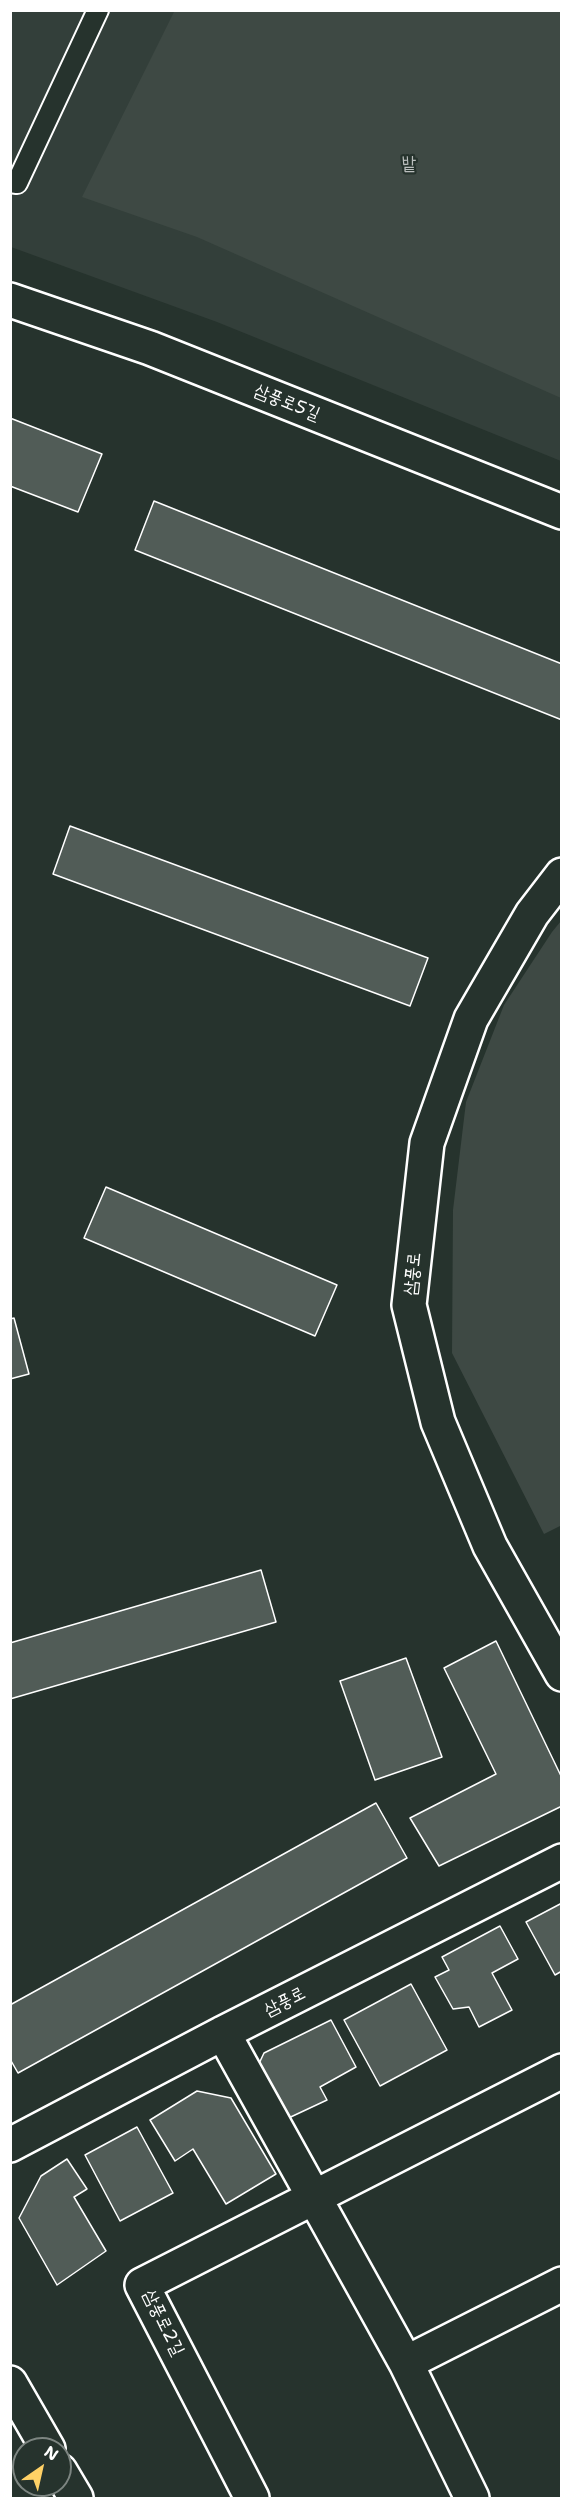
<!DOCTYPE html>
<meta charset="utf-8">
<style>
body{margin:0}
#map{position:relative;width:572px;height:2509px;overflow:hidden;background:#26332d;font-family:"Shantell Sans",sans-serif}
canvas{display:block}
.frame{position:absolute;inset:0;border:12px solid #fff;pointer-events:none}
.north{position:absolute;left:12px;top:2437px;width:60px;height:60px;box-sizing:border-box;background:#26332d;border:2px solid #7d8581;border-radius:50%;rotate:34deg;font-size:16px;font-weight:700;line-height:24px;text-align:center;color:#fff}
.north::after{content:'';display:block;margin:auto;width:21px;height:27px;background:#ffd166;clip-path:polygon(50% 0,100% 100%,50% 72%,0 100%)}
</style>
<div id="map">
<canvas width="572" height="2509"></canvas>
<div class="frame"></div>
<div class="north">N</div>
</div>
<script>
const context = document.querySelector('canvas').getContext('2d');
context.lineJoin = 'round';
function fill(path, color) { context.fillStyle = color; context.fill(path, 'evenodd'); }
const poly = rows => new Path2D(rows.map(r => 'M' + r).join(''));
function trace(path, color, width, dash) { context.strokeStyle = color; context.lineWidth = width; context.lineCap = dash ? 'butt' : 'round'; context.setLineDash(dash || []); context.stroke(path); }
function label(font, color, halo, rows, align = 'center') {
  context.font = font + ' "Shantell Sans","Poor Story",sans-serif'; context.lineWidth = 4.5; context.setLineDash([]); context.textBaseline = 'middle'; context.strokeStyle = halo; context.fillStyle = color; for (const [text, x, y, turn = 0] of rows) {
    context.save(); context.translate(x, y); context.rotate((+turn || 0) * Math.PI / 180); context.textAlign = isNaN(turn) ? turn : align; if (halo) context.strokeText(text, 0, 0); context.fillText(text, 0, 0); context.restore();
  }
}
const built = poly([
 [10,11,561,11,561,461,217,322,11,247]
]);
const green = poly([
 [175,10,561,11,561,398,197,237,82,197],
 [561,921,562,1525,544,1534,452,1353,453,1210,466,1102,504,1005,552,932]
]);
const building = poly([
 [10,418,102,454,78,512,10,486,10,418],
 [154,501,562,664,562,720,135,550,154,501],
 [70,826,428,958,410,1006,53,874,70,826],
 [106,1187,337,1285,315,1336,84,1238,106,1187],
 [14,1318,29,1374,10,1379,10,1319,14,1318],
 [261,1570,276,1622,10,1699,10,1643,261,1570],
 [496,1641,562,1778,562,1806,439,1866,410,1818,496,1774,444,1668,496,1641],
 [406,1658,442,1757,375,1780,340,1681,406,1658],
 [376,1803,407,1858,18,2073,10,2059,10,2005,376,1803],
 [562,1903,562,1971,555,1975,526,1922,562,1903],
 [500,1926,518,1959,492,1973,512,2010,479,2027,469,2007,453,2009,435,1977,449,1970,442,1957,500,1926],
 [411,1984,447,2050,380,2086,344,2020,411,1984],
 [331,2020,356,2067,320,2087,327,2100,280,2122,255,2072,264,2053,331,2020],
 [197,2091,231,2098,276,2174,226,2204,193,2149,175,2161,150,2120,197,2091],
 [137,2127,173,2193,120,2221,85,2155,137,2127],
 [67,2159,87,2189,74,2197,106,2251,57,2285,19,2218,41,2176,67,2159]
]);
const lane = poly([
 [10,182,17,183,98,10]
]);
const street = poly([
 [10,300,150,348,562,512],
 [562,875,532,914,471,1019,427,1143,409,1305,438,1422,490,1546,562,1674],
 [223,2033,406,2363,472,2498],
 [10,2145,223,2033,562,1861],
 [406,2363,562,2284],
 [252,2498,142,2285,562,2071]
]);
const secondary = poly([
 [10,2383,48,2449],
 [60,2471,76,2498]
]);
const parkNames = [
 ["밭",409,164]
];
const streetNames = [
 ["삼풍로5길",287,403,22],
 ["삼풍로",413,1274,-84],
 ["삼풍로",285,2002,-27],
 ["삼풍로2길",163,2323,64]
];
fill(built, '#333f3a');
fill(green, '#3e4944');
fill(building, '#515c57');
trace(building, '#fff', 1.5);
trace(lane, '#fff', 24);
trace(street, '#fff', 38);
trace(secondary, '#fff', 38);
trace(lane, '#26332d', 20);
trace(street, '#26332d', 33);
trace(secondary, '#26332d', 33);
label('18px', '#bbbfbe', '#26332d', parkNames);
label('18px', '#fff', '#26332d', streetNames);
</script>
